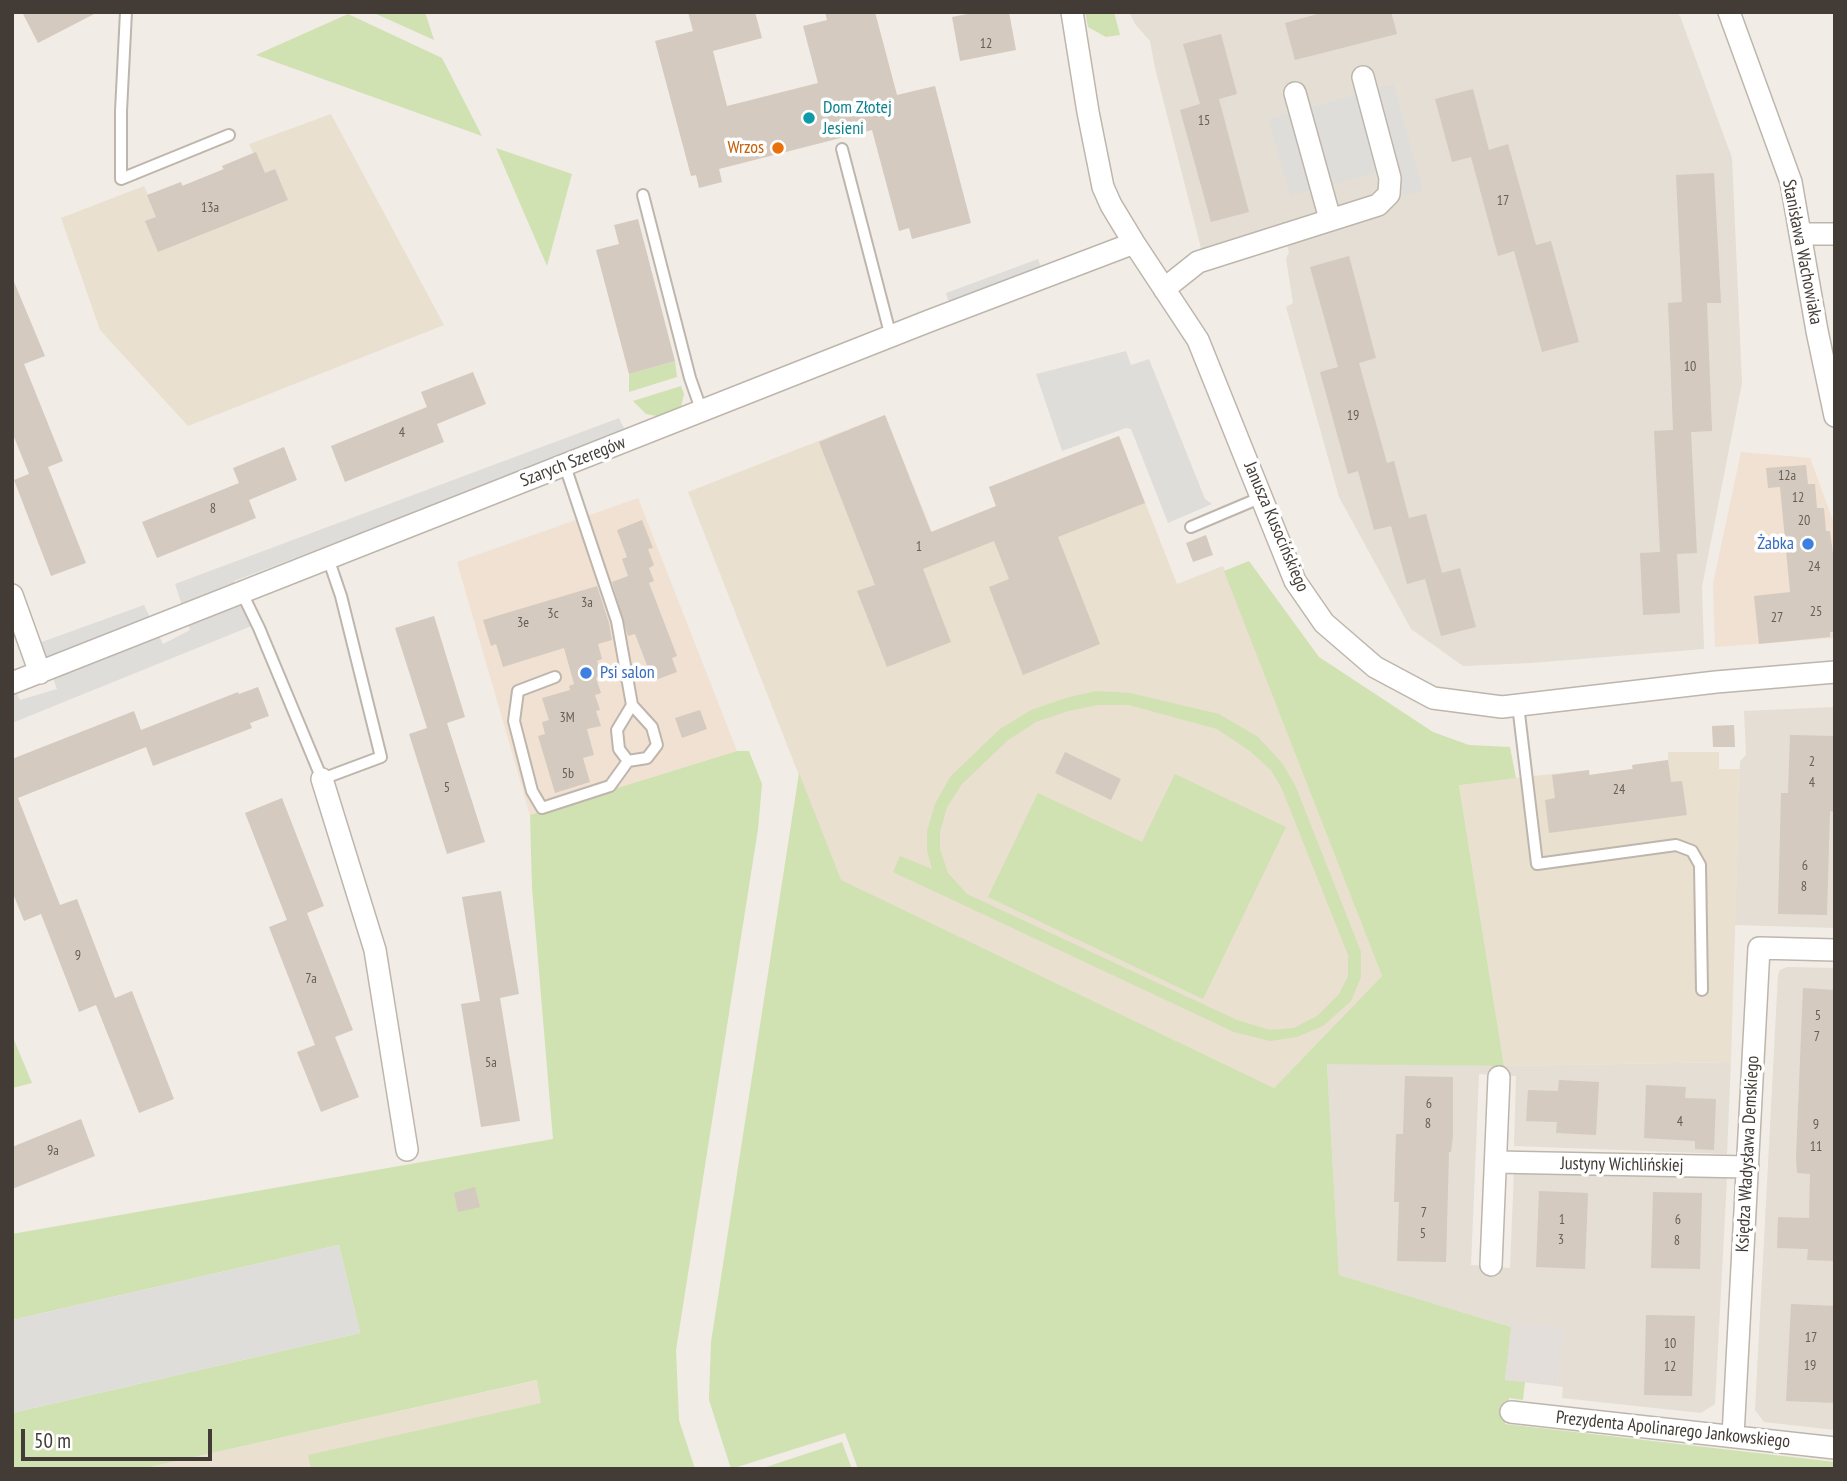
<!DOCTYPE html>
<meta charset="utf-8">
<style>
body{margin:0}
#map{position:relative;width:1847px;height:1481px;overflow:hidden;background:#f1ece5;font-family:"PT Sans Narrow",sans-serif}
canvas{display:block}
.frame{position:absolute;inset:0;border:14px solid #433c36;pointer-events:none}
.scale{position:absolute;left:21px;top:1429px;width:191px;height:32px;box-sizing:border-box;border:4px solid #433c36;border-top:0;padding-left:9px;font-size:21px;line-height:24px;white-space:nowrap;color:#433c36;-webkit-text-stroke:5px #fff;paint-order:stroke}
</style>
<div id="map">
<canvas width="1847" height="1481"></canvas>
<div class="frame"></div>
<div class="scale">50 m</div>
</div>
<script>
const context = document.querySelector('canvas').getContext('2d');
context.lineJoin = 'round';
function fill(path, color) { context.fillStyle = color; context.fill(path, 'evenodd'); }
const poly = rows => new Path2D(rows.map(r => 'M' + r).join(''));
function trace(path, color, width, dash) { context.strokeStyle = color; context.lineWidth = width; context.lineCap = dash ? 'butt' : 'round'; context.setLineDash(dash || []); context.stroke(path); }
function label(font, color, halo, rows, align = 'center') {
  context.font = font + ' "PT Sans Narrow",sans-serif'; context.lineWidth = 7; context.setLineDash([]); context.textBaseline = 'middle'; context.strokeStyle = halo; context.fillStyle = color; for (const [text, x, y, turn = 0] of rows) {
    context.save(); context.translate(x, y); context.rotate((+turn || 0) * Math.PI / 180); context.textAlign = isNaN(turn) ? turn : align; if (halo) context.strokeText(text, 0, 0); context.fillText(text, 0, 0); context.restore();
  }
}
const residential = poly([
 [1129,12,1675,12,1680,16,1732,158,1742,383,1702,587,1704,649,1531,663,1463,666,1411,629,1339,497,1286,307,1293,303,1286,259,1289,252,1282,227,1202,252,1155,68,1150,41,1135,24],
 [1835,707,1835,928,1735,925,1740,761,1746,755,1744,711],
 [1787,967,1835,968,1835,1430,1764,1422,1755,1410,1778,975,1780,970],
 [1731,1062,1727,1154,1514,1146,1516,1076,1479,1074,1471,1265,1510,1268,1514,1171,1727,1178,1715,1404,1701,1413,1562,1398,1563,1387,1557,1386,1563,1327,1511,1323,1511,1327,1339,1275,1327,1063,1504,1066]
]);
const commercial = poly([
 [1741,452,1810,458,1835,526,1835,638,1715,647,1713,584],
 [638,498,737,751,530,815,457,562]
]);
const industrial = poly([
 [1511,1322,1564,1327,1557,1386,1505,1380]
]);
const education = poly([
 [331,114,444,325,188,426,100,330,61,218,144,186,148,195,181,182,183,186,223,170,222,166,253,153,249,144],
 [885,415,932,532,996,506,989,487,1119,436,1177,584,1223,566,1382,976,1274,1088,840,880,688,492],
 [1668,752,1719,752,1719,769,1740,769,1731,1062,1504,1066,1459,784,1589,770,1590,775,1632,769,1632,765,1668,760],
 [574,1372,620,1469,141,1469]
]);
const green = poly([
 [372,12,425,12,434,40],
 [1085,12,1114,12,1120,35,1106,37,1088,27],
 [348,14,442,58,482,136,256,55],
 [496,148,572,174,547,266],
 [675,361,677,377,629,392,629,374],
 [681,386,684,394,681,407,675,413,662,417,646,414,633,401],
 [1249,561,1319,657,1433,732,1469,745,1510,747,1516,778,1459,785,1504,1066,1327,1064,1339,1275,1511,1327,1505,1380,1525,1382,1523,1400,1509,1398,1505,1424,1835,1462,1835,1469,858,1469,845,1433,731,1469,709,1400,711,1342,799,773,841,880,1274,1088,1382,976,1224,571],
 [1096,691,1130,693,1219,714,1258,737,1282,763,1295,785,1361,952,1361,977,1351,1001,1323,1026,1297,1037,1270,1041,1234,1032,893,872,900,856,932,869,927,850,927,831,935,804,950,777,1000,729,1031,710,1066,698],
 [1098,705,1129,705,1217,729,1250,751,1271,770,1282,789,1348,955,1348,976,1339,994,1317,1016,1294,1028,1270,1030,1237,1020,967,894,948,873,940,849,940,832,947,807,962,784,1008,740,1036,722,1068,711],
 [737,751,749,751,762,784,758,829,676,1350,679,1420,695,1469,311,1469,308,1455,541,1403,537,1380,141,1469,12,1469,12,1413,360,1333,339,1245,12,1320,12,1234,553,1139,532,888,530,815],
 [1175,774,1286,827,1203,999,988,897,1038,793,1142,842],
 [12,1035,32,1083,12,1088],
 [842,1442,852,1469,760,1469]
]);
const parking = poly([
 [1393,84,1423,191,1404,196,1395,167,1290,196,1269,119],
 [1038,259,1045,277,952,313,946,293],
 [1126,351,1131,365,1149,359,1205,499,1212,504,1168,523,1131,429,1126,428,1062,451,1036,374],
 [619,418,625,430,523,472,234,581,254,625,12,723,12,684,20,700,57,689,39,643,144,605,163,644,190,630,175,584],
 [339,1245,360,1333,12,1413,12,1320]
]);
const building = poly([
 [22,12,98,12,38,43],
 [688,12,755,12,762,38,713,51,727,106,818,83,803,26,827,20,825,12,875,12,897,95,935,86,971,223,912,239,909,228,899,231,872,130,719,169,722,182,699,188,696,175,691,176,655,41,693,31],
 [978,12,1009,12,1016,50,960,61,952,17],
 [1325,12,1391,12,1397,34,1295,60,1285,23],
 [1221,34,1237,94,1219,99,1249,212,1211,222,1180,110,1200,104,1183,44],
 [1473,89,1489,150,1508,144,1536,245,1551,241,1579,342,1542,352,1514,251,1498,256,1471,157,1452,162,1435,99],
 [256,152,265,173,275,169,288,200,158,252,145,221,156,217,147,195,181,182,182,186,224,169,222,166],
 [1714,173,1721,303,1707,303,1712,431,1691,432,1697,553,1677,554,1680,613,1643,615,1640,553,1660,552,1654,431,1673,430,1668,303,1682,302,1676,175],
 [638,219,675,361,629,374,596,250,619,244,614,225],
 [1349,256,1376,358,1359,363,1387,463,1394,461,1409,518,1426,514,1442,573,1460,568,1476,627,1441,636,1425,579,1407,584,1391,526,1374,530,1358,471,1348,474,1320,372,1338,367,1310,267],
 [12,277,45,356,24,364,63,461,48,467,86,563,51,576,14,480,29,474,12,432],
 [473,372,486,404,437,424,444,442,345,482,331,446,427,407,421,392],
 [885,415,931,532,996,506,989,487,1119,436,1145,503,1058,537,1100,644,1023,675,989,587,1009,579,994,541,923,569,951,642,887,667,857,591,875,585,819,442],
 [284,447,297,480,249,500,256,518,157,558,142,522,239,483,233,468],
 [1806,465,1808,484,1815,484,1817,508,1824,508,1826,531,1830,531,1833,554,1835,554,1835,632,1830,632,1830,637,1759,644,1754,596,1790,592,1780,487,1768,488,1766,468],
 [642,520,653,548,648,549,654,565,649,568,654,581,649,583,677,656,672,658,677,672,653,681,635,634,628,636,612,582,628,576,622,559,627,557,617,530],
 [1206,535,1213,555,1193,562,1186,543],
 [597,586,609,623,612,640,598,644,602,659,597,661,602,676,596,678,601,693,595,695,600,710,596,711,601,726,587,729,594,755,583,758,590,782,555,793,538,736,545,734,542,722,549,720,542,698,570,690,569,686,574,684,564,648,503,667,496,644,491,646,483,620],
 [434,616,465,717,447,723,485,842,447,854,409,734,427,728,395,628],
 [258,687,269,716,250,723,252,728,153,766,146,747,18,798,60,905,77,899,115,998,132,991,174,1099,139,1113,96,1005,79,1012,41,914,24,921,12,891,12,759,134,711,141,730,238,692,239,694],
 [700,710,707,729,682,738,675,718],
 [1734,725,1735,747,1713,747,1712,726],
 [1790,735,1835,736,1835,812,1830,811,1827,915,1778,914,1781,793,1788,793],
 [1065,752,1121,779,1111,800,1055,773],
 [1668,760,1671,782,1682,781,1687,815,1549,833,1545,800,1555,798,1552,775,1589,770,1589,775,1633,769,1632,765],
 [282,798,324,906,307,913,353,1030,335,1037,359,1097,321,1112,297,1052,315,1045,269,927,287,920,245,813],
 [501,891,519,994,500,998,520,1121,481,1127,461,1004,480,1001,462,897],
 [1803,988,1835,990,1835,1261,1807,1260,1808,1249,1777,1248,1778,1217,1809,1218,1810,1174,1797,1173,1796,1157],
 [1405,1076,1453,1077,1453,1136,1451,1152,1449,1152,1446,1262,1397,1261,1399,1202,1394,1202,1396,1134,1403,1134],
 [1559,1080,1599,1082,1596,1135,1556,1133,1557,1122,1526,1121,1528,1090,1558,1091],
 [1646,1085,1686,1087,1685,1098,1716,1099,1714,1150,1695,1149,1695,1141,1644,1138],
 [81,1119,95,1156,12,1189,12,1147],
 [475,1187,480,1207,458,1212,454,1193],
 [1539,1191,1588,1193,1585,1269,1536,1267],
 [1653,1192,1702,1193,1700,1269,1651,1268],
 [1791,1304,1835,1306,1835,1403,1786,1401],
 [1646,1315,1695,1316,1692,1396,1644,1395]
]);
const lane = poly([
 [126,12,121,111,121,179,229,135],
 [842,149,891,337],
 [643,195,690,378,702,412],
 [565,466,617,621,632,705,652,727,657,745,647,758,628,761,619,749,617,730,632,705],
 [1191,527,1262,497],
 [242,593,259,628,322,779,381,757,341,596,328,558],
 [555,677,518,691,514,721,532,791,542,808,610,786,628,761],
 [1518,705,1537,864,1676,845,1692,851,1700,865,1702,990]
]);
const street = poly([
 [1072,12,1088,112,1103,187,1111,205,1134,243,1198,340,1295,581,1324,623,1375,667,1433,698,1502,707,1716,682,1835,672],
 [1729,12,1791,182,1817,331,1835,416],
 [1295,93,1330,219],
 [1801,234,1835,234],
 [1164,289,1198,262,1378,205,1389,194,1390,178,1363,77],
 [12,595,40,673],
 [12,683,929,321,1134,243],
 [322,779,375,950,407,1150],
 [1496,1162,1748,1167],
 [1491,1265,1499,1077],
 [1511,1412,1835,1448],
 [1733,1436,1759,948,1835,950]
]);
const markers = [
 [809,118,7,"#0f9aa8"],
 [778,148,7,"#e8710a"],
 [1808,544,7,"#3f7fe0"],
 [586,673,7,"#3f7fe0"]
];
const numberNames = [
 ["12",986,44],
 ["15",1204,121],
 ["17",1503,201],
 ["13a",210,208],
 ["10",1690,367],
 ["19",1353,416],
 ["4",402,433],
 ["12a",1787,476],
 ["12",1798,498],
 ["8",213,509],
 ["20",1804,521],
 ["1",919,547],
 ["24",1814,567],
 ["3a",587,603],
 ["25",1816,612],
 ["3c",553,614],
 ["27",1777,618],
 ["3e",523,623],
 ["3M",567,718],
 ["2",1812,762],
 ["5b",568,774],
 ["4",1812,783],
 ["5",447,788],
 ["24",1619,790],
 ["6",1805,866],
 ["8",1804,887],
 ["9",78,956],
 ["7a",311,979],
 ["5",1818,1016],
 ["7",1817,1037],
 ["5a",491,1063],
 ["6",1429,1104],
 ["4",1680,1122],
 ["8",1428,1124],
 ["9",1816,1125],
 ["11",1816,1147],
 ["9a",53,1151],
 ["7",1424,1213],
 ["1",1562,1220],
 ["6",1678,1220],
 ["5",1423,1234],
 ["3",1561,1240],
 ["8",1677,1241],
 ["17",1811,1338],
 ["10",1670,1344],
 ["19",1810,1366],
 ["12",1670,1367]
];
const cultureNames = [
 ["Dom Złotej",823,108],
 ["Jesieni",823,129]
];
const foodNames = [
 ["Wrzos",764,148]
];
const streetNames = [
 ["Stanisława Wachowiaka",1802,252,79],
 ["Szarych Szeregów",573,462,-21],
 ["Janusza Kusocińskiego",1276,527,67],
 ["Księdza Władysława Demskiego",1748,1154,-87],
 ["Justyny Wichlińskiej",1622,1165,1],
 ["Prezydenta Apolinarego Jankowskiego",1673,1430,6]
];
const shopNames = [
 ["Żabka",1794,544],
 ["Psi salon",600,673,"left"]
];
fill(residential, '#e4ded4');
fill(commercial, '#f1e1d2');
fill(industrial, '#e3deda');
fill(education, '#e9e0d0');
fill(green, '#d0e1b2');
fill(parking, '#dfddda');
fill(building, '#d4cabf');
trace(lane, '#beb6ac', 14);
trace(street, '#beb6ac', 24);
trace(lane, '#fff', 10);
trace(street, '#fff', 21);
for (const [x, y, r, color] of markers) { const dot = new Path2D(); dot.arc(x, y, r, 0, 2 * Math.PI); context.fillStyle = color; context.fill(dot); trace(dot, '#fff', 2.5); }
label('14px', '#676058', null, numberNames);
label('18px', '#0d838f', '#fff', cultureNames, 'left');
label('18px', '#c56008', '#fff', foodNames, 'right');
label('18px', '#433c36', '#fff', streetNames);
label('18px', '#366cbe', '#fff', shopNames, 'right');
</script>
